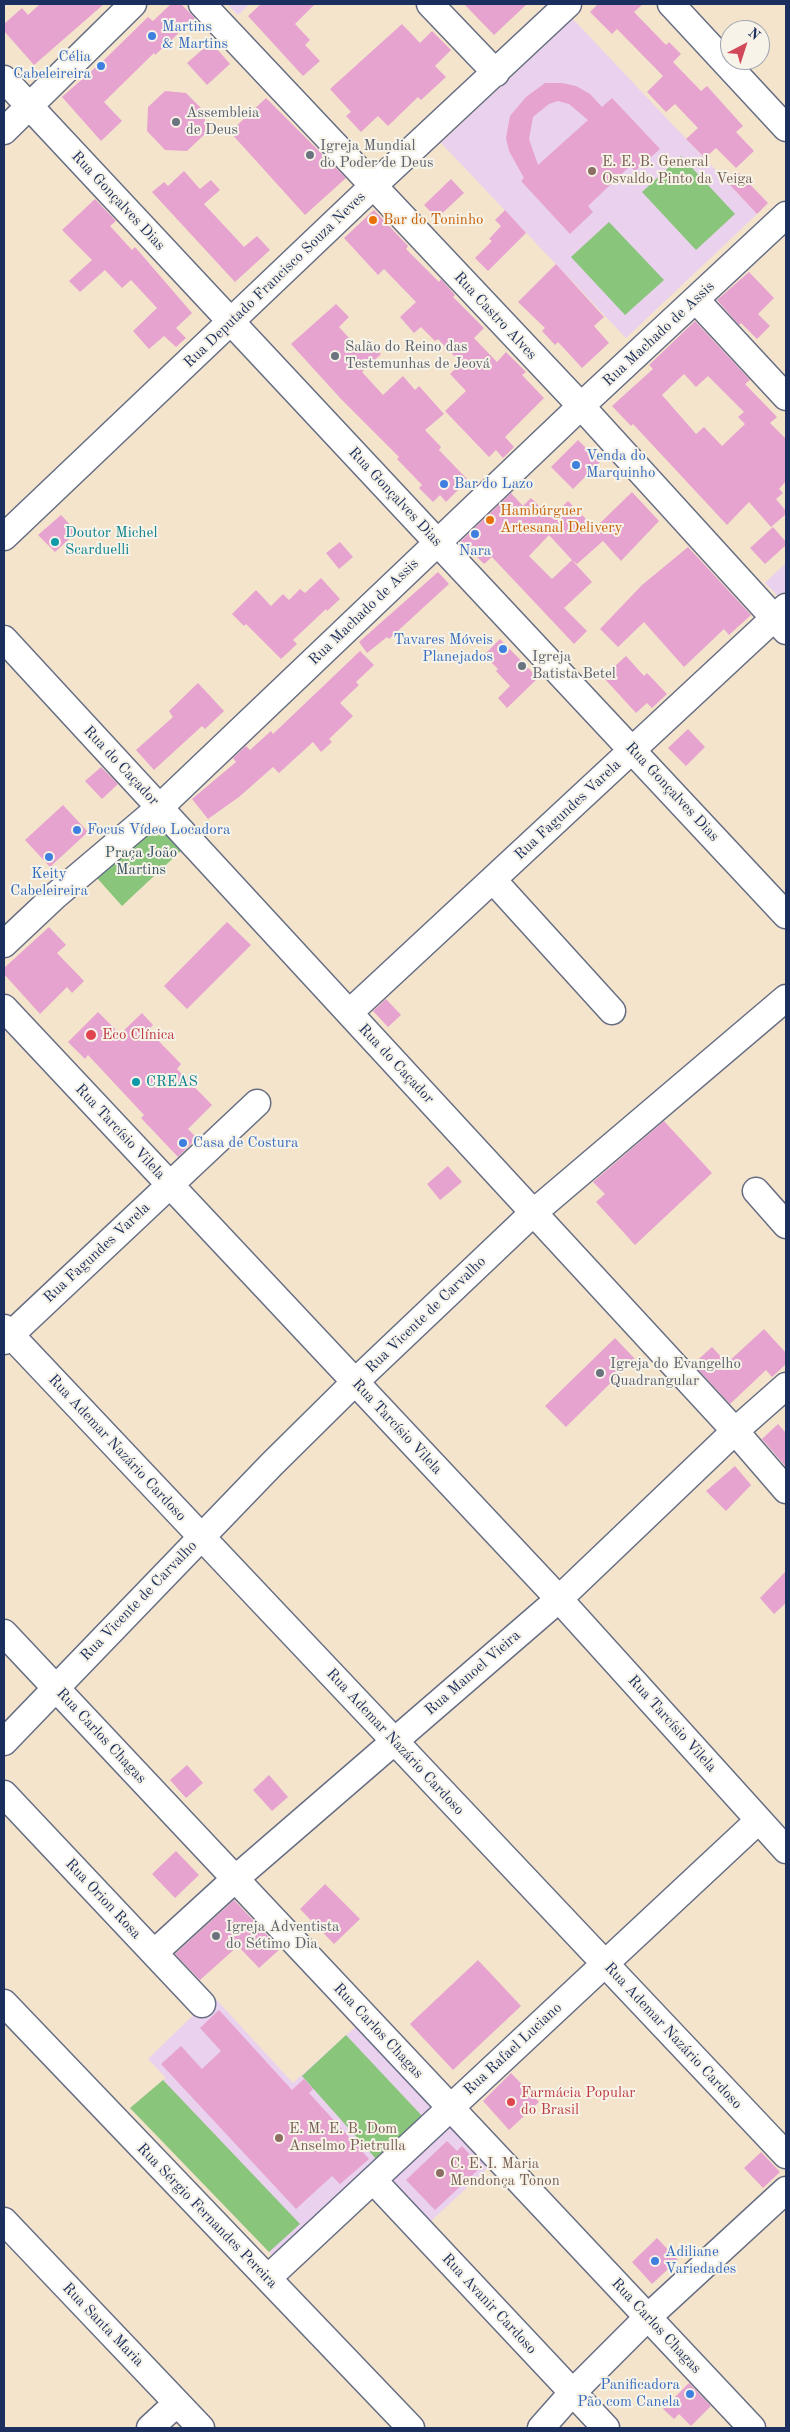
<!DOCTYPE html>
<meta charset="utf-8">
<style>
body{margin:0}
#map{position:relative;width:790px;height:2432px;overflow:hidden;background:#f4e4cc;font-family:"Old Standard TT",serif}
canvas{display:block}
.frame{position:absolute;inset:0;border:5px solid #1b2f5e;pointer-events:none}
.north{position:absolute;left:720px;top:20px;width:50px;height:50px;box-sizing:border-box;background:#f7f3e8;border:1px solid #9fa5b1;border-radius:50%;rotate:40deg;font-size:14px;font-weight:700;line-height:20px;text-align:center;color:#1b2f5e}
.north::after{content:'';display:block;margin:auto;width:18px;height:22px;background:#d1495b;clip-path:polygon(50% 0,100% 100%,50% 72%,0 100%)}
</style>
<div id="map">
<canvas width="790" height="2432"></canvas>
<div class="frame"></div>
<div class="north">N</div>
</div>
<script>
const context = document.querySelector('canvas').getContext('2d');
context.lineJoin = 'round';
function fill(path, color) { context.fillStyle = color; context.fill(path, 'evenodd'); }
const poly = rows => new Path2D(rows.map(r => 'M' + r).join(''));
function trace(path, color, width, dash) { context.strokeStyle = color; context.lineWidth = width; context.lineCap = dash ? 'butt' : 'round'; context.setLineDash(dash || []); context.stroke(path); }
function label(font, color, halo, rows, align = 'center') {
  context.font = font + ' "Old Standard TT",serif'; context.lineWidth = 4; context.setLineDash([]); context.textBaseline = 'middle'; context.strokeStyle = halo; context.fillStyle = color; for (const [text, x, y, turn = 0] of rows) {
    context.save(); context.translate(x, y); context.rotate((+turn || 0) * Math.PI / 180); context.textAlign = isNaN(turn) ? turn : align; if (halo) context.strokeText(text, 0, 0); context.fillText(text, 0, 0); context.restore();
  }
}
const built = poly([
 [227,4,250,4,238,15],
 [573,19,757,214,626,338,441,143],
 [786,563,786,600,784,602,765,583],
 [213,1996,293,2083,361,2022,438,2103,273,2256,130,2108,166,2078,148,2059],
 [452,2124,491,2165,429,2223,390,2181]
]);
const green = poly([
 [681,156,735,214,696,250,642,192],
 [609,222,664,280,625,315,571,257],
 [159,821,184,848,122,906,97,878],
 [346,2035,423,2117,377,2160,302,2076],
 [163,2080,300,2224,269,2252,130,2108]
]);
const building = poly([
 [40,4,104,4,34,65,4,31,4,24,22,8,28,15],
 [171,4,181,4,195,18,155,55,154,53,104,102,122,121,101,141,62,97,105,59,148,17,153,21],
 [261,4,315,4,295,24,310,40,305,45,320,61,303,76,248,16],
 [464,4,527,4,494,35],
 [598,4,643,4,634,12,666,45,669,42,681,54,673,62,701,91,707,86,743,126,736,132,754,151,736,168,716,148,705,158,686,139,698,128,675,104,666,112,647,92,663,76,617,29,612,34,590,12],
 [402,24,420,43,432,31,451,50,435,66,446,77,421,100,418,97,388,126,378,116,361,132,346,116,351,112,330,89],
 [211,42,230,64,207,85,187,63],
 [545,83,562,83,576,86,590,94,602,107,612,98,660,149,635,171,630,166,588,206,593,212,570,234,521,181,524,178,509,151,506,138,510,116,526,97],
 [558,101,569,104,588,120,538,165,529,139,533,117,549,104],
 [165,91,186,93,205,112,205,134,187,151,165,150,147,131,148,107],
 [266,98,346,178,305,215,230,132],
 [184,171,200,189,211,180,220,190,204,204,244,247,257,236,270,250,235,282,152,192,164,182,168,186],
 [739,173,768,203,757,214,728,183],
 [451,179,464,193,437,218,424,205],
 [95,199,116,221,110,226,132,250,135,247,192,313,176,328,186,338,176,347,164,336,149,349,133,331,157,308,131,280,122,288,105,270,80,292,69,281,92,260,62,230],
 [374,210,408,246,406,249,439,282,441,279,455,295,453,297,484,328,474,338,497,362,506,352,526,372,522,375,544,398,505,437,514,447,503,458,496,450,489,457,445,411,466,391,450,374,461,363,438,339,435,341,421,327,414,333,400,317,416,302,384,269,378,275,344,238],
 [505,210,526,233,488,271,475,258,492,241,489,239,501,226,495,220],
 [556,264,604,317,594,326,609,343,582,368,558,342,555,345,542,331,545,328,518,302],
 [749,272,774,298,758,314,770,326,757,339,741,323,739,325,717,300],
 [336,304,349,317,339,327,361,351,371,343,381,354,362,372,383,395,403,376,415,390,419,386,444,414,425,430,441,447,439,450,468,480,446,502,440,495,433,502,419,488,422,485,397,459,399,457,341,399,291,344],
 [695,321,750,380,745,384,777,417,770,423,786,439,786,481,779,489,783,493,776,499,786,511,786,514,771,527,749,502,727,525,633,424,631,426,612,406,653,369,649,365],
 [684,374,696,387,708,376,744,412,738,417,745,424,722,446,704,427,696,434,662,395],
 [578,440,600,462,573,489,551,467],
 [632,492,659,521,621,561,603,541,577,564,572,560,592,582,564,608,587,631,574,644,492,557,484,564,461,541,511,493,523,506,531,498,551,518,568,501,595,528],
 [549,535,572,560,552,579,529,556],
 [61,515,77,532,55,552,38,535],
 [773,527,786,542,786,545,765,564,750,548],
 [340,542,353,557,339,569,326,553],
 [688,547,751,615,729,635,724,629,684,667,644,622,618,647,600,629,642,585],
 [438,572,449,584,389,639,387,637,367,653,359,642],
 [321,578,340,599,327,611,326,609,293,640,297,644,281,659,246,624,244,626,232,614,256,590,271,606,283,594,289,600,300,589,305,593],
 [500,639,538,678,507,708,498,698,510,686,496,671,498,669,484,655],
 [360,651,374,665,356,682,359,685,340,703,353,716,329,739,332,742,321,752,313,742,279,773,273,767,239,797,208,819,192,799,236,762,233,758,246,746,250,750,271,731,273,734],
 [626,656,644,676,647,673,667,694,652,708,647,703,636,713,603,677],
 [198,683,224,711,205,729,202,726,154,770,136,750,173,717,169,711],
 [688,729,705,747,686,766,668,748],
 [101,767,118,784,102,799,85,781],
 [63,805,88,832,50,867,25,840],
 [227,922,251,945,187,1009,164,986],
 [49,927,66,945,57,953,84,981,72,993,67,987,40,1014,4,974,4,968],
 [386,999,401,1015,388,1027,373,1011],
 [98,1012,120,1034,142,1013,153,1025,148,1030,181,1064,177,1069,212,1105,188,1129,197,1138,178,1157,141,1118,144,1115,88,1055,85,1059,68,1042],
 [664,1121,712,1173,635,1245,596,1202,605,1194,593,1182],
 [448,1166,462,1182,440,1200,427,1184],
 [764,1329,786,1353,786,1364,772,1377,766,1370,730,1404,693,1364,712,1347,727,1363],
 [615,1338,635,1359,566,1427,545,1406],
 [778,1424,786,1433,786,1467,762,1439],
 [735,1466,751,1485,726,1511,706,1491],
 [786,1571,786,1603,774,1614,760,1598],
 [187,1765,203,1783,186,1798,170,1780],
 [269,1775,288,1797,272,1811,253,1790],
 [176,1851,199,1875,175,1898,152,1874],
 [325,1884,360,1919,334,1944,300,1909],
 [234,1900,280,1949,259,1968,238,1946,200,1980,175,1954],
 [478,1960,521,2006,453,2070,410,2024],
 [219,2010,292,2090,304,2079,313,2089,309,2093,369,2159,340,2184,332,2176,296,2209,161,2064,181,2046,202,2069,221,2051,200,2028],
 [511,2073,539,2102,509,2130,483,2101],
 [447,2141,457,2151,462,2146,481,2167,435,2210,406,2180],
 [761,2152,780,2172,763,2188,744,2168],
 [657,2238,678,2260,652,2284,632,2262],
 [689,2383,711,2406,691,2426,679,2414,674,2419,663,2409]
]);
const minor = poly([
 [202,4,581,406,786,631],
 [430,4,496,73],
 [671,4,786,128],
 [4,79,786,915],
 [4,131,133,4],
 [696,300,786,397],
 [4,537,372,187,568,4],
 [4,639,735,1431,786,1490],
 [493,880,612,1011],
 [4,944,55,896,159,808,581,406,786,215],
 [4,1008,559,1599,786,1850],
 [349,1013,786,607],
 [756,1191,786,1225],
 [4,1328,786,2155],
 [4,1341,257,1103],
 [4,1633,752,2428],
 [4,1742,272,1464,355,1382,533,1213,786,998],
 [4,1794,202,2004],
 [154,1953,235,1879,559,1599,735,1431,786,1386],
 [4,2003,411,2428],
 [373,2180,606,2428],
 [4,2221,201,2428],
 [268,2278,759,1820],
 [150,2428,177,2403],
 [541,2428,572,2393,648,2317,786,2190]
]);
const markers = [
 [152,36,5,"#3f7fe0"],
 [101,66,5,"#3f7fe0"],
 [176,122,5,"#6b7280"],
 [310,155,5,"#6b7280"],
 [592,171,5,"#8d6e63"],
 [373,220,5,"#e8710a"],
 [335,356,5,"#6b7280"],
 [576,465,5,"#3f7fe0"],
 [444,484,5,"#3f7fe0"],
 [490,520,5,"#e8710a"],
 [475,534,5,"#3f7fe0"],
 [55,542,5,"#0f9aa8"],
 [503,649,5,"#3f7fe0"],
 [522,666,5,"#6b7280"],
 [77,830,5,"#3f7fe0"],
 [49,857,5,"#3f7fe0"],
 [91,1035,6,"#e0444e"],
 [136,1082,5,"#0f9aa8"],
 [183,1143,5,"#3f7fe0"],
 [600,1373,5,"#6b7280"],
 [216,1936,5,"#6b7280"],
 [511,2102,5,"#e0444e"],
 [279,2138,5,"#8d6e63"],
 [440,2173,5,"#8d6e63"],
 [655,2261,5,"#3f7fe0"],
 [690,2394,5,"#3f7fe0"]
];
const shopNames = [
 ["Martins",162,27],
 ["& Martins",162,44],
 ["Célia",91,57,"right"],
 ["Cabeleireira",91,74,"right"],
 ["Venda do",586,456],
 ["Marquinho",586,473],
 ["Bar do Lazo",454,484],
 ["Nara",475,551,"center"],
 ["Tavares Móveis",493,640,"right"],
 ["Planejados",493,657,"right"],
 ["Focus Vídeo Locadora",87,830],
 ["Keity",49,874,"center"],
 ["Cabeleireira",49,891,"center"],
 ["Casa de Costura",193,1143],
 ["Adiliane",665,2252],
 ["Variedades",665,2269],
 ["Panificadora",680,2385,"right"],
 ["Pão com Canela",680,2402,"right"]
];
const worshipNames = [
 ["Assembleia",186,113],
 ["de Deus",186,130],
 ["Igreja Mundial",320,146],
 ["do Poder de Deus",320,163],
 ["Salão do Reino das",345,347],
 ["Testemunhas de Jeová",345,364],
 ["Igreja",532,657],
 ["Batista Betel",532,674],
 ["Igreja do Evangelho",610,1364],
 ["Quadrangular",610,1381],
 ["Igreja Adventista",226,1927],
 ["do Sétimo Dia",226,1944]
];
const educationNames = [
 ["E. E. B. General",602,162],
 ["Osvaldo Pinto da Veiga",602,179],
 ["E. M. E. B. Dom",289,2129],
 ["Anselmo Pietrulla",289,2146],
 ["C. E. I. Maria",450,2164],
 ["Mendonça Tonon",450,2181]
];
const streetNames = [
 ["Rua Gonçalves Dias",118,201,47],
 ["Rua Deputado Francisco Souza Neves",275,280,-44],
 ["Rua Castro Alves",495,316,47],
 ["Rua Machado de Assis",659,334,-43],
 ["Rua Gonçalves Dias",395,497,47],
 ["Rua Machado de Assis",364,612,-44],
 ["Rua do Caçador",121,766,47],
 ["Rua Gonçalves Dias",672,792,47],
 ["Rua Fagundes Varela",568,810,-43],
 ["Rua do Caçador",396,1064,47],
 ["Rua Tarcísio Vilela",120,1132,47],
 ["Rua Fagundes Varela",97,1253,-43],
 ["Rua Vicente de Carvalho",426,1315,-44],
 ["Rua Tarcísio Vilela",397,1427,47],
 ["Rua Ademar Nazário Cardoso",117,1448,47],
 ["Rua Vicente de Carvalho",139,1601,-46],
 ["Rua Manoel Vieira",473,1673,-41],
 ["Rua Tarcísio Vilela",672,1724,48],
 ["Rua Carlos Chagas",101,1736,47],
 ["Rua Ademar Nazário Cardoso",395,1742,47],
 ["Rua Orion Rosa",103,1899,47],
 ["Rua Carlos Chagas",378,2031,47],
 ["Rua Ademar Nazário Cardoso",673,2036,47],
 ["Rua Rafael Luciano",513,2049,-43],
 ["Rua Sérgio Fernandes Pereira",207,2216,46],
 ["Rua Avanir Cardoso",489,2304,47],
 ["Rua Santa Maria",103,2325,46],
 ["Rua Carlos Chagas",656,2326,47]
];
const foodNames = [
 ["Bar do Toninho",383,220],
 ["Hambúrguer",500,511],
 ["Artesanal Delivery",500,528]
];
const cultureNames = [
 ["Doutor Michel",65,533],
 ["Scarduelli",65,550],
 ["CREAS",146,1082]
];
const parkNames = [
 ["Praça João",141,853],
 ["Martins",141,870]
];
const healthNames = [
 ["Eco Clínica",102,1035],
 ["Farmácia Popular",521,2093],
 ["do Brasil",521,2110]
];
fill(built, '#ead1ed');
fill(green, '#89c57b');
fill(building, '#e6a3d0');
trace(minor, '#676e84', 29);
trace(minor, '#fff', 26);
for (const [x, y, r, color] of markers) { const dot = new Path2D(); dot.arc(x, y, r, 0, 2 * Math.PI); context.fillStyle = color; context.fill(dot); trace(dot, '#f7f3e8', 2); }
label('15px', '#366cbe', '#f7f3e8', shopNames, 'left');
label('15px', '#5b616d', '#f7f3e8', worshipNames, 'left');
label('15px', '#785e54', '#f7f3e8', educationNames, 'left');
label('15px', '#1b2f5e', '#f7f3e8', streetNames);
label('15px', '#c56008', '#f7f3e8', foodNames, 'left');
label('15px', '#0d838f', '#f7f3e8', cultureNames, 'left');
label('15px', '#365465', '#f7f3e8', parkNames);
label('15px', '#be3a42', '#f7f3e8', healthNames, 'left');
</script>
